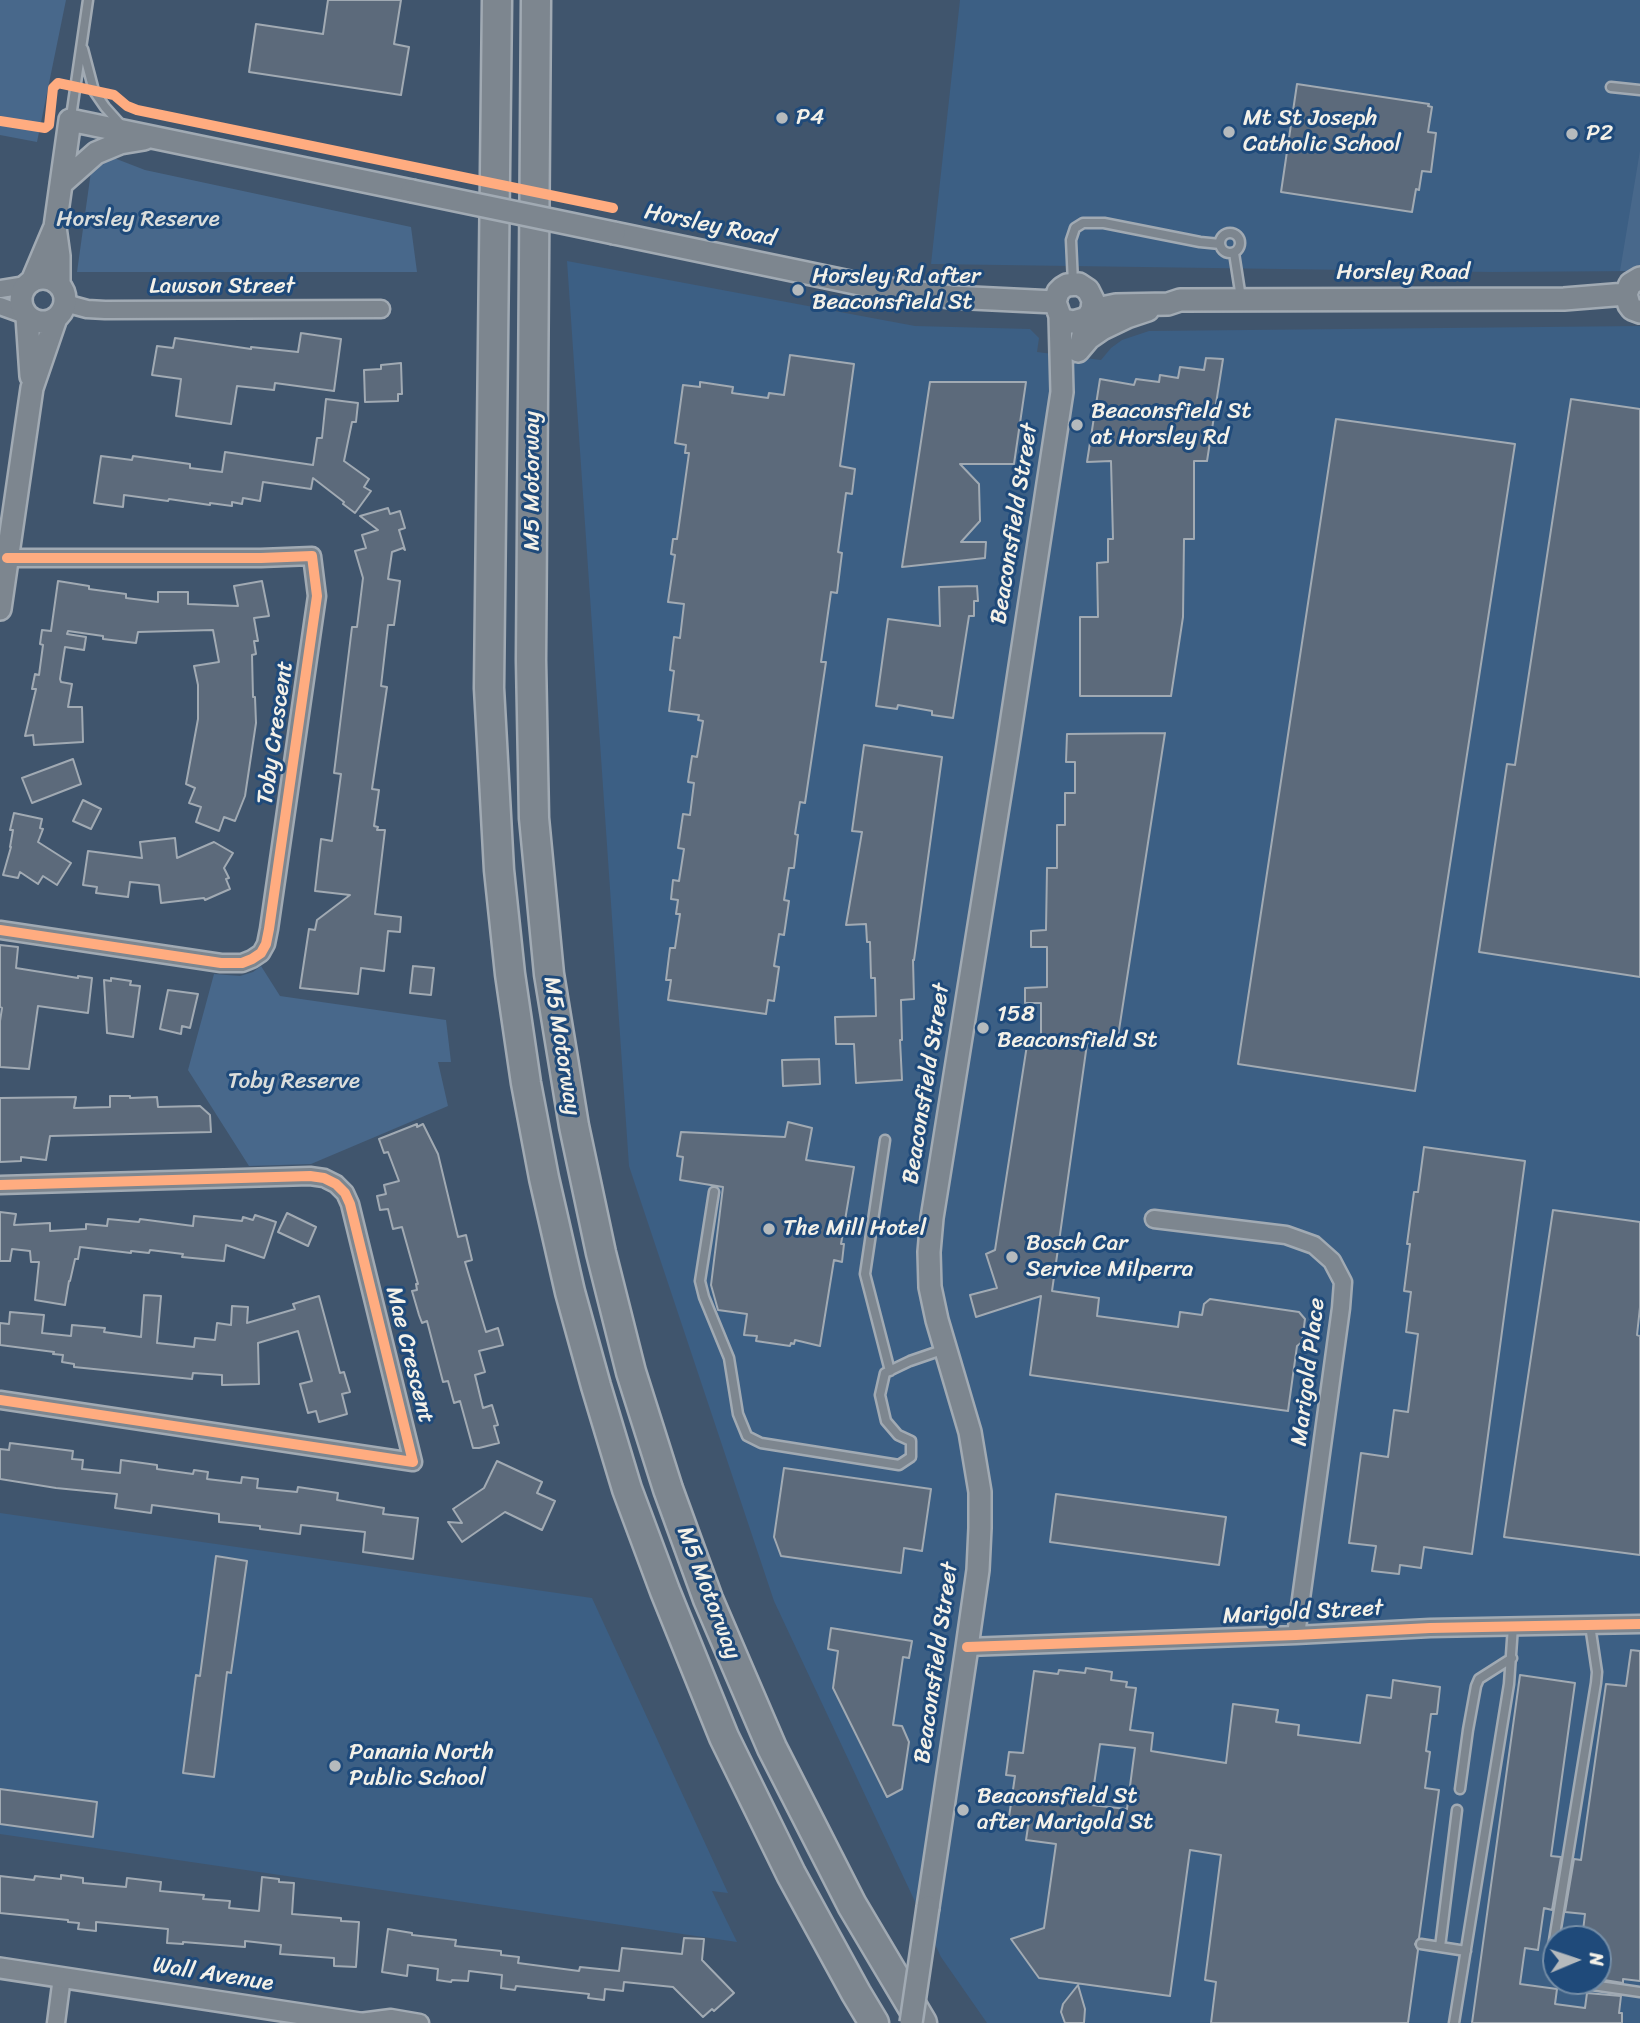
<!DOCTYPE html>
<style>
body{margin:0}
#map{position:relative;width:1640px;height:2023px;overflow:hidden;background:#40556d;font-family:Sriracha,sans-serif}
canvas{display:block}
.north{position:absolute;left:1542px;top:1925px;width:70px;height:70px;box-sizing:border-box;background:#1f4a7a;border:2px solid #748da6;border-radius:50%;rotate:88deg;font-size:19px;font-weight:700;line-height:28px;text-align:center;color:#f4f1e8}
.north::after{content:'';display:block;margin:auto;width:24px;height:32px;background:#b5babd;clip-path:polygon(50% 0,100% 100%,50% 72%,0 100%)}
</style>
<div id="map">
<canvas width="1640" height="2023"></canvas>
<div class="north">N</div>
</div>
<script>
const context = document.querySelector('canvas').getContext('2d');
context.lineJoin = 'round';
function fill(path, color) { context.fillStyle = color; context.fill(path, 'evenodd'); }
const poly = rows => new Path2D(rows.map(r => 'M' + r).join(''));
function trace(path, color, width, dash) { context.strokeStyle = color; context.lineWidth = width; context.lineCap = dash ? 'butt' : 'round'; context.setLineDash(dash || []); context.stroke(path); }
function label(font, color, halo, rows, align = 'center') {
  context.font = font + ' Sriracha,sans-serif'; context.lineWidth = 6; context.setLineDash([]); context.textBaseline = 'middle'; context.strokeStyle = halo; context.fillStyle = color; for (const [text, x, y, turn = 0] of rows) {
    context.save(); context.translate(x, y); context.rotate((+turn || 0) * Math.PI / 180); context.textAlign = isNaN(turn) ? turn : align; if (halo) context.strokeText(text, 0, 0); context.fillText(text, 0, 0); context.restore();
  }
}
const built = poly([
 [960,0,1640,0,1640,271,1492,272,931,264],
 [567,261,915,326,1030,329,1039,338,1037,352,1101,360,1111,348,1122,340,1149,331,1640,326,1640,2023,987,2023,941,1957,774,1601,629,1166],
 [1556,1939,1598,1939,1598,1981,1556,1981],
 [0,1513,592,1598,728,1893,712,1891,737,1942,0,1834]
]);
const green = poly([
 [0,0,66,0,37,142,0,135],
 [1640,151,1640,271,1620,271],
 [101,153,145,170,411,227,417,272,77,272,93,157],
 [261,966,280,996,446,1020,451,1062,438,1062,448,1106,311,1164,249,1166,188,1070,214,974,240,976,253,972]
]);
const building = poly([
 [328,0,401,0,394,44,409,47,401,95,249,72,256,24,323,34,328,0],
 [1297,84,1429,104,1428,106,1432,107,1428,132,1436,133,1431,172,1422,171,1419,190,1416,189,1412,212,1281,192,1297,84],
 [301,333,341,339,334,391,275,383,274,390,237,386,231,424,176,416,181,379,152,375,157,346,173,348,175,338,251,349,251,347,298,352,301,333],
 [790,355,854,364,840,466,855,469,852,494,846,493,838,552,842,553,837,593,831,592,821,662,826,662,805,803,800,802,795,834,798,835,794,868,789,868,784,900,789,901,784,935,779,934,774,966,779,967,774,1001,768,1000,766,1014,668,1000,671,980,666,980,670,948,675,948,680,914,676,914,678,900,671,899,673,880,679,881,684,849,678,848,683,814,690,815,694,783,688,782,692,756,697,757,703,721,698,720,699,715,669,711,674,671,670,670,674,637,680,638,684,604,668,602,675,555,671,554,673,539,677,539,689,453,685,453,686,445,675,443,683,385,700,387,700,382,733,387,732,393,768,398,769,393,784,395,790,355],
 [1206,358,1223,359,1207,461,1194,461,1194,539,1184,539,1183,617,1171,696,1080,696,1080,617,1098,617,1097,563,1108,562,1108,539,1113,539,1111,461,1087,462,1100,379,1134,385,1136,379,1159,382,1160,375,1178,378,1180,367,1204,370,1206,358],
 [401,363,402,394,398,394,398,401,365,402,364,370,381,369,381,365,401,363],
 [930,382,1026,382,1014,464,960,464,979,484,980,521,961,542,986,542,985,558,902,567,930,382],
 [326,399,358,403,356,422,352,422,344,461,369,479,364,487,371,491,355,513,343,504,344,502,313,478,311,489,263,482,260,501,243,498,242,504,232,502,232,506,210,503,210,505,169,499,168,501,124,495,123,507,94,503,101,456,132,460,133,456,190,464,190,468,222,472,225,452,313,465,317,438,322,438,326,399],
 [1571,399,1640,409,1640,977,1479,952,1507,764,1515,765,1571,399],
 [1336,419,1515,444,1415,1091,1238,1064,1336,419],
 [388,508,390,514,400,511,405,528,399,530,405,550,403,548,392,552,388,579,400,581,394,625,388,625,381,686,387,687,372,789,379,790,374,826,378,827,377,830,385,830,375,914,401,917,400,932,388,931,384,971,361,968,358,994,300,988,309,929,315,930,317,920,350,895,315,891,321,839,332,841,341,774,334,773,352,627,357,627,363,578,355,551,366,548,362,535,378,530,360,516,388,508],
 [58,581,89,586,89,589,126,594,126,598,158,602,158,592,188,592,188,604,238,606,234,586,262,581,269,616,254,618,258,641,254,641,256,654,252,655,253,697,255,697,256,723,245,796,235,821,224,817,219,831,196,822,201,807,189,803,195,788,186,784,198,719,198,685,194,666,219,662,213,630,138,632,136,643,103,639,103,636,68,631,67,634,86,637,84,650,65,647,60,679,61,682,72,684,68,707,82,707,83,742,34,745,33,735,25,736,36,689,32,689,35,674,39,675,43,645,40,644,42,630,51,631,58,581],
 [977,586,978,601,974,601,974,616,969,616,953,718,932,715,932,711,898,705,897,709,876,706,888,619,940,626,939,587,977,586],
 [1165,733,1117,1043,1087,1044,1052,1291,1099,1298,1097,1316,1178,1327,1180,1312,1202,1315,1204,1304,1210,1299,1299,1312,1305,1319,1302,1342,1297,1346,1288,1411,1030,1375,1041,1296,976,1317,970,1295,997,1288,986,1254,995,1250,1027,1045,1041,1045,1041,1003,1025,1003,1025,988,1047,987,1047,947,1031,947,1031,931,1046,930,1047,868,1057,868,1057,825,1065,825,1065,793,1075,793,1075,762,1066,762,1067,734,1165,733],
 [864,745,942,757,914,960,913,960,914,999,901,1000,902,1040,900,1040,902,1080,856,1083,854,1044,836,1044,835,1017,876,1016,875,978,871,978,870,942,867,942,866,924,846,925,862,832,852,831,864,745],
 [73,759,81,784,32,803,22,778,73,759],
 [83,800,101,809,91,829,73,821,83,800],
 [14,813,42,819,40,828,43,829,38,842,71,863,57,885,43,876,38,884,20,872,18,878,3,875,11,847,10,847,13,830,10,830,14,813],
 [175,838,177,858,214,842,233,853,224,868,229,878,226,879,230,889,205,900,204,898,161,903,159,885,130,882,128,897,96,893,97,887,83,885,88,851,142,858,140,842,175,838],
 [0,945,18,947,16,968,78,978,78,976,92,978,88,1013,38,1006,29,1069,0,1067,0,1021,2,1008,0,1007,0,945],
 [413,966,434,968,431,995,410,993,413,966],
 [111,978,131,981,130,985,140,986,133,1037,107,1033,104,980,111,981,111,978],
 [168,990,198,994,190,1028,182,1026,181,1034,160,1029,168,990],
 [819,1059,820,1084,783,1086,782,1060,819,1059],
 [110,1096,130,1096,130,1098,157,1097,158,1107,200,1106,210,1115,211,1132,50,1136,46,1160,21,1157,21,1161,0,1162,0,1098,76,1097,74,1108,110,1107,110,1096],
 [788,1122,812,1128,806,1160,854,1167,841,1244,844,1244,842,1262,834,1260,820,1346,795,1340,794,1344,791,1343,790,1346,756,1341,757,1336,744,1335,747,1314,718,1310,711,1285,723,1187,680,1180,683,1157,677,1156,681,1132,785,1137,788,1122],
 [417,1124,417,1127,423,1124,438,1154,458,1237,466,1235,472,1260,465,1262,486,1332,498,1328,503,1345,479,1351,485,1372,475,1375,483,1408,492,1405,498,1425,494,1426,499,1443,479,1448,473,1448,460,1401,454,1403,448,1381,443,1382,427,1321,422,1323,419,1315,412,1291,417,1290,416,1284,418,1284,402,1227,393,1229,388,1209,380,1210,377,1196,386,1194,384,1185,399,1181,388,1152,384,1153,379,1139,417,1124],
 [1424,1147,1525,1161,1472,1554,1424,1547,1421,1568,1400,1565,1399,1574,1372,1571,1376,1546,1349,1543,1361,1453,1388,1457,1394,1410,1408,1412,1418,1334,1406,1332,1411,1292,1404,1291,1410,1244,1407,1244,1414,1192,1418,1192,1424,1147],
 [1553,1210,1640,1222,1640,1307,1637,1335,1640,1336,1640,1555,1504,1537,1553,1210],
 [0,1212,16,1214,14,1225,50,1223,50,1231,86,1229,86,1224,107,1226,108,1219,139,1222,140,1219,193,1226,194,1216,242,1221,243,1217,253,1220,255,1215,276,1222,264,1258,226,1245,224,1261,182,1257,183,1254,150,1250,149,1253,131,1251,131,1253,80,1247,78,1259,75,1259,70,1281,69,1281,65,1305,35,1300,39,1262,31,1262,30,1251,12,1249,10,1261,0,1261,0,1212],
 [287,1213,316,1227,308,1246,278,1232,287,1213],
 [144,1295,161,1296,157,1343,194,1347,195,1338,215,1340,217,1323,231,1325,232,1306,248,1307,247,1323,295,1309,293,1304,319,1296,340,1373,344,1372,350,1392,342,1394,347,1414,319,1422,316,1411,308,1413,300,1384,312,1381,298,1331,258,1343,259,1384,222,1385,222,1375,193,1373,192,1379,74,1367,74,1364,62,1362,63,1355,53,1354,54,1352,0,1345,0,1323,9,1324,10,1312,44,1315,42,1333,71,1336,72,1325,105,1328,104,1332,141,1337,144,1295],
 [10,1443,73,1451,72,1459,83,1460,82,1469,120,1473,121,1460,157,1465,157,1469,193,1474,194,1470,208,1472,207,1479,241,1483,242,1477,258,1479,257,1488,297,1492,298,1487,338,1493,337,1500,384,1508,383,1514,418,1518,413,1559,363,1552,365,1532,301,1525,300,1534,260,1529,260,1526,219,1522,219,1514,152,1505,151,1513,115,1508,117,1494,56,1488,0,1479,0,1449,9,1450,10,1443],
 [497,1461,542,1482,537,1493,555,1501,542,1530,505,1512,462,1542,448,1522,462,1523,453,1509,484,1488,497,1461],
 [784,1468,931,1489,922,1551,904,1548,901,1573,781,1556,774,1537,784,1468],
 [1056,1494,1226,1517,1219,1565,1050,1542,1056,1494],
 [216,1556,247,1561,231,1673,227,1672,214,1777,183,1773,196,1675,200,1676,216,1556],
 [831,1628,912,1641,909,1658,903,1657,893,1725,902,1726,909,1742,902,1789,887,1797,833,1688,838,1651,828,1649,831,1628],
 [1631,1650,1640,1651,1640,1981,1623,1979,1623,1983,1598,1979,1598,1939,1582,1939,1585,1914,1565,1912,1574,1859,1581,1860,1606,1684,1626,1686,1631,1650],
 [1086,1668,1112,1672,1111,1680,1127,1682,1126,1687,1136,1688,1130,1730,1153,1733,1151,1751,1226,1763,1233,1704,1278,1710,1276,1722,1299,1725,1298,1735,1360,1743,1367,1695,1391,1698,1393,1680,1440,1687,1437,1714,1431,1714,1426,1751,1430,1752,1425,1788,1439,1790,1419,1938,1415,1944,1418,1950,1408,2023,1211,2023,1216,1982,1205,1980,1221,1855,1190,1850,1170,1996,1039,1978,1011,1939,1044,1928,1056,1844,1026,1840,1029,1820,1009,1817,1015,1776,1006,1775,1009,1752,1023,1753,1034,1671,1058,1674,1059,1670,1085,1673,1086,1668],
 [1100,1744,1135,1748,1127,1809,1091,1805,1100,1744],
 [1520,1675,1575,1683,1551,1856,1561,1857,1552,1910,1544,1908,1538,1950,1525,1948,1520,1984,1557,1989,1555,2004,1585,2008,1587,1993,1621,1996,1619,2013,1622,2013,1622,2023,1472,2023,1520,1675],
 [0,1789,97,1802,93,1837,0,1824,0,1789],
 [61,1875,83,1878,83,1883,126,1887,127,1878,161,1882,160,1891,204,1895,203,1899,230,1901,229,1908,259,1911,262,1877,279,1879,279,1882,294,1883,292,1914,341,1918,341,1921,359,1922,356,1967,334,1966,334,1958,280,1954,281,1945,245,1941,245,1947,183,1942,183,1944,167,1943,168,1929,96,1922,96,1931,78,1929,79,1923,68,1922,68,1920,0,1913,0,1876,34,1880,35,1876,61,1879,61,1875],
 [388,1929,412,1933,412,1935,456,1940,455,1946,501,1951,501,1955,519,1957,518,1963,579,1971,580,1967,619,1971,622,1948,682,1954,684,1938,704,1939,702,1960,734,1993,714,2011,712,2009,703,2017,673,1987,624,1982,623,1991,605,1989,604,2000,588,1998,589,1994,516,1986,515,1990,501,1988,502,1975,469,1971,468,1981,452,1980,451,1982,437,1980,438,1969,408,1965,407,1976,382,1972,388,1929],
 [1078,1985,1085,2009,1084,2023,1065,2023,1061,2012,1063,2004,1078,1985]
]);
const service = poly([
 [83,49,94,91,105,107,122,126],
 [1611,87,1640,90],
 [71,117,88,0],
 '1220 243a10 10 0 1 1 20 0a10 10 0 1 1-20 0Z',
 [1234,253,1241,298],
 [1073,283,1071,240,1075,228,1083,223,1104,223,1200,242,1220,244],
 [885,1140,865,1274,890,1371],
 [714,1192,700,1281,704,1297,729,1358,738,1414,747,1436,761,1443,899,1465,911,1457,911,1441,898,1435,886,1421,880,1395,885,1373,910,1361,945,1349],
 [1460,1789,1468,1730,1476,1686,1479,1679,1512,1658],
 [1421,1944,1466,1951],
 [1440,1947,1457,1810],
 [1556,1977,1553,1974,1550,1965,1596,1683,1597,1672,1590,1625],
 [1565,1981,1640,1992],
 [1454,2023,1509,1684,1513,1626]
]);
const minor = poly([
 [0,289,26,285],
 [65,303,87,309,105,310,381,309],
 [0,306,25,315],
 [0,930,221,963,242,963,252,959,261,953,266,944,269,929,317,596,312,556,261,558,7,558],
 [0,1185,310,1176,324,1178,336,1184,345,1193,350,1204,413,1462,0,1400],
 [1154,1219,1286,1235,1314,1245,1332,1261,1343,1282,1341,1308,1296,1635],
 [967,1647,1296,1635,1430,1628,1640,1624],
 [360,2022,391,2018,420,2023],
 [56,2023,62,1977]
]);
const tertiary = poly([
 [0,1968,360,2023]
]);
const secondary = poly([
 [61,184,96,153,120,143,144,139],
 [614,233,874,287,951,297,1055,302],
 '21 300a22 22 0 1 1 44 0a22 22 0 1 1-44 0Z',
 [1640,278,1630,284,1626,294,1629,305,1632,309,1640,312],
 [32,281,54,229],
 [59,285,59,256,55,227,70,120,412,191],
 [1092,310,1116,305,1168,304,1180,300,1564,299,1626,294],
 [27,317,31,376],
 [1080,348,1087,318,1092,310,1093,300,1088,290,1079,284,1067,285,1062,288,1058,292,1055,302,1060,316,1064,320,1073,322,1087,318],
 [1078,351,1089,338,1102,329,1127,317,1148,310],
 [0,609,32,388,56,318],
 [928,1907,967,1647,978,1570,980,1528,980,1492,970,1432,937,1320,930,1287,929,1252,932,1218,1007,751,1062,392,1060,316]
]);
const motorway = poly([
 [497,0,489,688,499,870,510,974,526,1083,544,1178,570,1292,596,1386,627,1489,665,1591,724,1737,791,1874,856,1993,874,2023],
 [536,0,531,660,534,818,549,974,574,1126,601,1253,631,1372,668,1489,708,1599,772,1748,852,1905,922,2023]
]);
const secondaryBridge = poly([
 [412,191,614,233],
 [911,2023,928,1907]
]);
const cycleway = poly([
 [0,121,45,128,49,125,53,88,58,83,114,95,127,106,137,110,613,208],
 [0,930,221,963,242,963,252,959,261,953,266,944,269,929,317,596,312,556,261,558,7,558],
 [0,1185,310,1176,324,1178,336,1184,345,1193,350,1204,413,1462,0,1400],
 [967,1647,1296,1635,1430,1628,1640,1624]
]);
const markers = [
 [782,118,7,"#b5babd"],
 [1229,132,7,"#b5babd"],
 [1572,134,7,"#b5babd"],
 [798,290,7,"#b5babd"],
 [1077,425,7,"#b5babd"],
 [983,1028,7,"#b5babd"],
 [769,1229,7,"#b5babd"],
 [1012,1257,7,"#b5babd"],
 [335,1766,7,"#b5babd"],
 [963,1810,7,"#b5babd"]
];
const poiNames = [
 ["P4",796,118],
 ["Mt St Joseph",1243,119],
 ["Catholic School",1243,145],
 ["P2",1586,134],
 ["Horsley Rd after",812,277],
 ["Beaconsfield St",812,303],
 ["Beaconsfield St",1091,412],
 ["at Horsley Rd",1091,438],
 ["158",997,1015],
 ["Beaconsfield St",997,1041],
 ["The Mill Hotel",783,1229],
 ["Bosch Car",1026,1244],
 ["Service Milperra",1026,1270],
 ["Panania North",349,1753],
 ["Public School",349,1779],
 ["Beaconsfield St",977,1797],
 ["after Marigold St",977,1823]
];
const parkNames = [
 ["Horsley Reserve",138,220],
 ["Toby Reserve",294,1082]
];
const streetNames = [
 ["Horsley Road",710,226,12],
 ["Horsley Road",1403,273],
 ["Lawson Street",222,287],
 ["M5 Motorway",533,481,-90],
 ["Beaconsfield Street",1015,524,-81],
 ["Toby Crescent",276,733,-82],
 ["M5 Motorway",561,1046,81],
 ["Beaconsfield Street",927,1084,-81],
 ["Mae Crescent",409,1355,76],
 ["Marigold Place",1309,1372,-83],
 ["M5 Motorway",708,1593,69],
 ["Marigold Street",1303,1613,-3],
 ["Beaconsfield Street",937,1663,-82],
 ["Wall Avenue",213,1975,9]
];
fill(built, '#3c5f84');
fill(green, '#48688b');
fill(building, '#5c6a7b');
trace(building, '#a1aab3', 2);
trace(service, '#a1aab3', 13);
trace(minor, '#a1aab3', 21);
trace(tertiary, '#a1aab3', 24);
trace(secondary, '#a1aab3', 26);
trace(motorway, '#a1aab3', 33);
trace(service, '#7d868f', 8);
trace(minor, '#7d868f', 16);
trace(tertiary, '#7d868f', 19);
trace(secondary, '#7d868f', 21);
trace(motorway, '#7d868f', 28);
trace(secondaryBridge, '#a1aab3', 26, []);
trace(secondaryBridge, '#7d868f', 21);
trace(cycleway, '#ffac80', 10);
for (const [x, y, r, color] of markers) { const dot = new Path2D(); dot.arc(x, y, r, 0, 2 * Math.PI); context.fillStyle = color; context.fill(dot); trace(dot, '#1f4a7a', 2.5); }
label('23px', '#f4f1e8', '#1f4a7a', poiNames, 'left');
label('23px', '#dadddb', '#1f4a7a', parkNames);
label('23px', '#f4f1e8', '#1f4a7a', streetNames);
</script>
